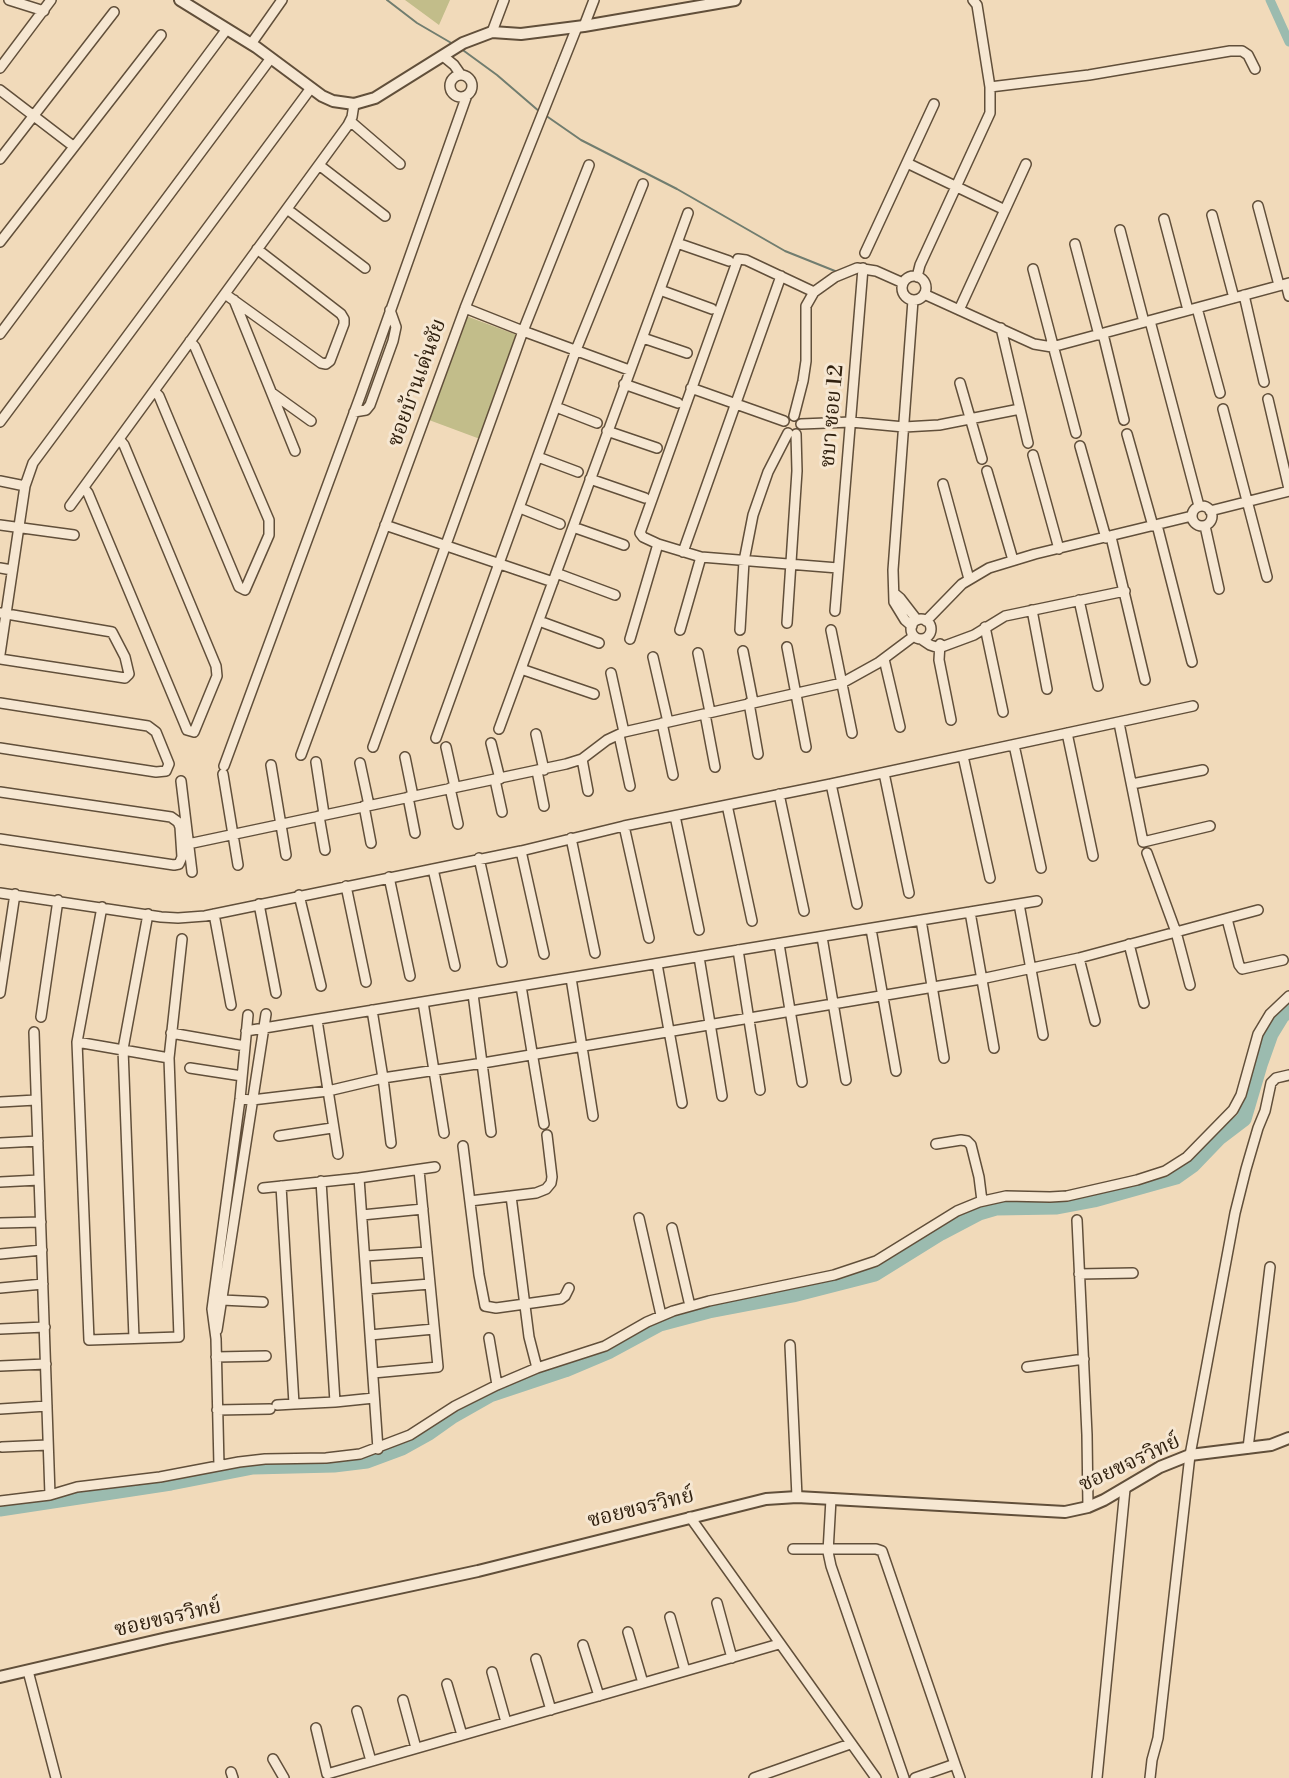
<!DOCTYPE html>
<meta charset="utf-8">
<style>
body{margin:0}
canvas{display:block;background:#f1daba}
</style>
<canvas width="1289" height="1778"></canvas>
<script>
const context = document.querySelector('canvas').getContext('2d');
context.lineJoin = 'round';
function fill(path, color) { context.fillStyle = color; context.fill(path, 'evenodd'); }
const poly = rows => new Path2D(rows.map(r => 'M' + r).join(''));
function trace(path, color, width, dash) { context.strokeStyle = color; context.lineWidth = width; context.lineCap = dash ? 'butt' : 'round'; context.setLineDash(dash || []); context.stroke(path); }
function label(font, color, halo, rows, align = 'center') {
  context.font = font + ' "Libre Bodoni","Noto Serif Thai",serif'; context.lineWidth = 6; context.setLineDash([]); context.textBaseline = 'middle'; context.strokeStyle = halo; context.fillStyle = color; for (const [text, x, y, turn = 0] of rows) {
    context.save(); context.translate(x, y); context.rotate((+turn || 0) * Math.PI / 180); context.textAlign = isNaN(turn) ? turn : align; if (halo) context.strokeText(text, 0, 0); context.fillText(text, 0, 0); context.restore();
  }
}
const green = poly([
 [405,0,450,0,439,25],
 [466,316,517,335,480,439,429,420]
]);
const stream = poly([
 [387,0,417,23,453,44],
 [460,48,497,75,540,112],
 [545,115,581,140,677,189,785,251,835,271]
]);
const canal = poly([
 [1270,0,1289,42]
]);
const river = poly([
 [0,1509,171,1483,253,1467,334,1465,367,1461,402,1448,429,1433,453,1416,490,1395,565,1370,610,1351,660,1324,709,1311,793,1295,875,1274,941,1233,979,1213,996,1208,1057,1207,1094,1200,1176,1177,1193,1165,1219,1138,1244,1119,1260,1065,1271,1034,1282,1016,1289,1010]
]);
const minor = poly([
 [9,0,44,11],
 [584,26,594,0],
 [492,32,504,0],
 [251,44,282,0],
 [443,56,454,65,461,75],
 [0,68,51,0],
 '450 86a11 11 0 1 1 22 0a11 11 0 1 1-22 0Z',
 [990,87,1089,75,1230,51,1242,51,1248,55,1255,69],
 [0,90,73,146],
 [350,121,400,164],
 [0,159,114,12],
 [907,163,1005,210],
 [319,165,385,216],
 [1258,206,1279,285],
 [287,209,365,268],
 [1212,215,1234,298],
 [1164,219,1188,310],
 [1120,230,1144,322],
 [0,242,161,35],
 [677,243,729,261],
 [1075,244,1099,335],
 [865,253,934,104],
 [1033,269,1076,433],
 '902 288a12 12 0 1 1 24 0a12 12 0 1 1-24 0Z',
 [917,277,920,265,990,113,990,87,977,5,973,0],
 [1286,284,1289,296],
 [660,290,712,309],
 [814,292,746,260,738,259,640,533,643,537,658,544,701,557,838,568],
 [225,294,321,363,326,364,330,361,344,324,344,319,341,314,257,249],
 [924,294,1034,344,1052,347,1289,283],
 [1244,295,1264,382],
 [234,300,295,451],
 [465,308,523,331,629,370],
 [1197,308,1220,393],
 [959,310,1026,164],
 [1150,321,1199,506],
 [1001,328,1028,443],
 [0,334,227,29],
 [1103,334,1124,420],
 [643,338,687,353],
 [960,383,982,459],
 [624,384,678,403],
 [691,388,784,421],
 [154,391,159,396,239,587,245,590,269,535,269,520,195,347,190,341],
 [272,393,311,421],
 [1268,399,1289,489],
 [556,407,597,423],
 [1223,409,1267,577],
 [354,412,366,410,370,405,393,341,396,327,390,310],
 [794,416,803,381,806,361,806,306,814,292,835,277,857,268,876,271,903,283],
 [0,422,271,58],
 [801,424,851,422,904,427,939,425,1020,409],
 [607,431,657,448],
 [1127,434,1153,526],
 [1080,446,1106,538],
 [1033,455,1059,549],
 [538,457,578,472],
 [987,471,1013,560],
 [590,479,645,498],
 [0,481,25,486],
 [943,484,969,579],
 [84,488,88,493,185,725,187,730,194,732,217,676,216,666,124,445,119,439],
 '1192 516a10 10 0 1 1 20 0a10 10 0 1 1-20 0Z',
 [70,506,348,125,352,117,354,104],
 [520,508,560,524],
 [1210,511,1289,491],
 [0,525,74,535],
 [385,525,553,582],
 [1157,525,1192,662],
 [1205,526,1219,589],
 [573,527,624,545],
 [1111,537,1145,680],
 [683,552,781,276],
 [0,568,12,570],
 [556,573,615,595],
 [894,593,900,598,917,620],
 [1079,600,1098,686],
 [1032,610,1047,689],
 [835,611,863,268],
 '911 629a10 10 0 1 1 20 0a10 10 0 1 1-20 0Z',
 [539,621,599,643],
 [926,621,962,584,989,568,1035,554,1192,516],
 [787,623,797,471,796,434],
 [912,626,905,620,894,602,893,570,913,300],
 [985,627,1003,712],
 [680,630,701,557],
 [740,630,744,561,753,515,768,472,788,433],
 [831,630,852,733],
 [630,639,658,544],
 [921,639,930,645,939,648,974,635,1005,616,1125,591],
 [940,644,939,660,951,720],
 [787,647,806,747],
 [743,651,753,702],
 [698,653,710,712],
 [0,654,25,486,33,463,311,88],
 [653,657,668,722],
 [0,659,125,678,129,674,125,657,112,632,1,613],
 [884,659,900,727],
 [521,669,594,694],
 [611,673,624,732],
 [0,703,148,726,156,732,169,764,166,771,156,772,0,748],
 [749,703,758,754],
 [705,714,715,767],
 [662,723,673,775],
 [1119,723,1143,842,1210,826],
 [499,729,688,213],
 [1067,733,1093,856],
 [536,734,544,770],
 [619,735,630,786],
 [436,738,576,350,643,184],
 [491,743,500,779],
 [1014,745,1041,868],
 [373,747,523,331,589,165],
 [446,747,455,787],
 [301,755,465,308,577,27],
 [963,756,990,878],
 [405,757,413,796],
 [582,759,588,791],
 [316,762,324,814],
 [360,763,369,805],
 [271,765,286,855],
 [224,766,361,394,467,95],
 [537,771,544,806],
 [884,773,909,893],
 [223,774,238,865],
 [495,780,502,812],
 [181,781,192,872],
 [831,784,857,904],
 [1132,784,1203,770],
 [450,788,458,824],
 [0,792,171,817,178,822,180,827,182,857,179,864,174,865,0,839],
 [779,794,804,911],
 [408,797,415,833],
 [727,805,752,921],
 [364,806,371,843],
 [319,816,325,850],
 [675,816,699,930],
 [624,826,649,938],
 [571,838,595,953],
 [188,844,566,764,582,759,607,740,624,732,842,683,878,663,914,636],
 [521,851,544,954],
 [1147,853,1176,932,1190,985],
 [479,858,502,962],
 [433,869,455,966],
 [389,877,410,976],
 [346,886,366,982],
 [0,893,161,917,178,918,205,916,521,851,624,826,831,784,1193,706],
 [299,895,321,986],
 [259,904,276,993],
 [1019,904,1043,1035],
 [102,907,77,1042,89,1340,179,1337,169,1058,182,939],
 [970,912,994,1048],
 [214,914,231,1005],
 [1227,919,1239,965,1242,969,1283,960],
 [921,920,944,1058],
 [871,929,896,1071],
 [822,937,846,1080],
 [779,944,802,1082],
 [1129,944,1144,1003],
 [738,950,760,1090],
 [699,957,722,1096],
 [1079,958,1095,1021],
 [657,964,682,1103],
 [571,978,593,1116],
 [521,986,544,1124],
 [0,993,15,894],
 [473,994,491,1132],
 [423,1002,444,1133],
 [372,1010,383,1078,391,1143],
 [41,1017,58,900],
 [317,1020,338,1154],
 [246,1031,1037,901],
 [34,1032,50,1495],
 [171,1033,245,1046],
 [77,1042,169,1058],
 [190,1068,242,1076],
 [240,1099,252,1100,328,1091,383,1078,483,1063,981,979,1079,958,1258,910],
 [0,1102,36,1100],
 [279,1136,332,1128],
 [0,1143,38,1141],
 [936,1144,961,1140,967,1141,971,1145,979,1177,982,1201],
 [463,1146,479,1275,485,1306,496,1308,561,1299,565,1296,569,1288],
 [359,1178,435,1167],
 [321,1181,335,1402],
 [0,1182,39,1180],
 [281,1186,294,1404,335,1402,374,1398],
 [263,1188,359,1178,378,1449],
 [511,1196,529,1337,537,1368],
 [470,1201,536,1193,546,1189,551,1183,552,1177,547,1135],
 [362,1215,423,1209],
 [639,1218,661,1315],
 [1077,1220,1087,1435,1088,1507],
 [0,1223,41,1222],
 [672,1228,690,1306],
 [0,1254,42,1250],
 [365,1256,427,1252],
 [1079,1274,1133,1273],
 [0,1288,43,1284],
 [367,1289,430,1284],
 [222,1300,263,1302],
 [0,1329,45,1327],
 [217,1330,266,1014],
 [370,1335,434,1329],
 [134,1338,123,1049,148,914],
 [489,1338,497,1385],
 [790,1345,797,1497],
 [216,1357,266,1356],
 [0,1366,46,1364],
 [1027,1367,1084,1359],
 [373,1373,438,1367,419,1170],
 [277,1405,294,1404],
 [0,1409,47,1406],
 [217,1410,270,1409],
 [2,1447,48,1445],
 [1248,1448,1270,1267],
 [219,1466,216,1339,212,1309,240,1099,248,1015],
 [831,1499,828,1552,831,1566,904,1778],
 [0,1501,50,1495,77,1487,160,1477,239,1462,265,1459,326,1458,360,1454,410,1435,455,1406,497,1385,537,1368,605,1346,647,1322,673,1311,709,1301,834,1275,876,1261,957,1211,979,1202,1006,1196,1050,1197,1067,1196,1137,1180,1165,1171,1187,1157,1233,1110,1241,1095,1258,1034,1270,1014,1289,996],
 [690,1517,876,1778],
 [793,1549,876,1549,882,1551,955,1764],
 [717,1603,732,1658],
 [670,1617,685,1671],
 [628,1632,643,1683],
 [583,1645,599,1696],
 [536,1659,551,1710],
 [28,1671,56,1778],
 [492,1672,506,1722],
 [447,1684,462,1735],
 [403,1700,416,1748],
 [357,1711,371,1761],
 [316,1728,327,1774,779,1644],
 [273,1759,284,1778],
 [231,1772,233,1778],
 [754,1778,850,1744],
 [915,1778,955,1764,960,1778],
 [1097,1778,1125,1489],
 [1150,1778,1152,1760,1158,1738,1190,1455,1235,1213,1246,1169,1258,1128,1265,1111,1271,1083,1276,1078,1289,1075]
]);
const tertiary = poly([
 [180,0,256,47,322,96,333,101,354,104,375,98,463,43,492,32,521,34,584,26,735,0],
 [0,1677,167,1638,478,1571,766,1499,797,1497,1065,1512,1088,1507,1104,1500,1160,1467,1190,1455,1271,1445,1289,1438]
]);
const streetNames = [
 ["ซอยบ้านเด่นชัย",418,383,-70],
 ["ชบา ซอย 12",833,416,-85],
 ["ซอยขจรวิทย์",1130,1464,-25],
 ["ซอยขจรวิทย์",641,1509,-14],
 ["ซอยขจรวิทย์",168,1619,-13]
];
fill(green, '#c2bd8a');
trace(stream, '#717d6f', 2);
trace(canal, '#9bbbaf', 9);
trace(river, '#9bbbaf', 15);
trace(minor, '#614f3a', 12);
trace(tertiary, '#614f3a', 14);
trace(minor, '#f6e7d2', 9);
trace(tertiary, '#f6e7d2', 10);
label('21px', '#31210f', '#f6e7d2', streetNames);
</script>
